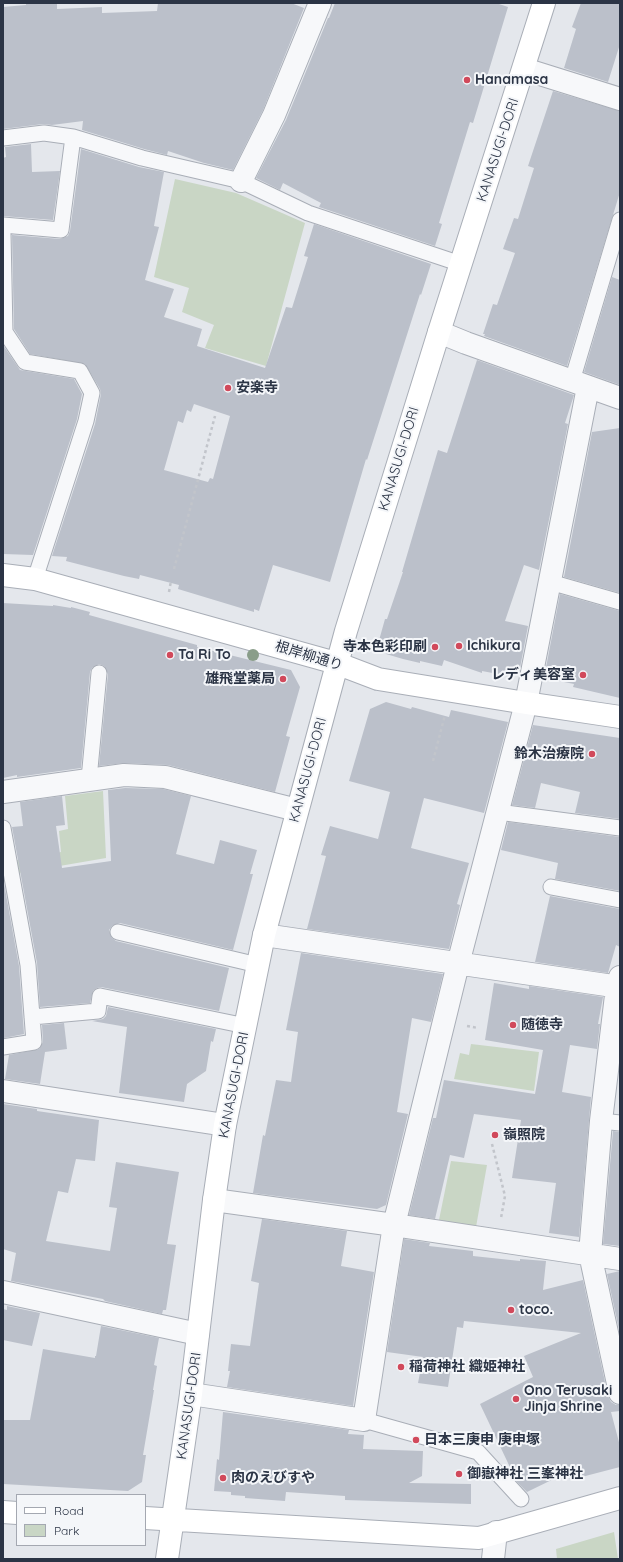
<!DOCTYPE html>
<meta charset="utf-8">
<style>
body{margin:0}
#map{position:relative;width:623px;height:1562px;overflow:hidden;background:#e4e7ec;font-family:Quicksand,sans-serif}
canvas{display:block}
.frame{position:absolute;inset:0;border:4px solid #2b3445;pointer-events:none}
.legend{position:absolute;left:16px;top:1494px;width:130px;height:52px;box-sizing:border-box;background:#f4f6f9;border:1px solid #a4a8b1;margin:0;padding:5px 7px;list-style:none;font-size:12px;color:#2b3445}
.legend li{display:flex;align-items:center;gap:8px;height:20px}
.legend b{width:20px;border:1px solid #a4a8b1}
</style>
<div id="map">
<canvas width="623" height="1562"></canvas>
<div class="frame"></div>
<ul class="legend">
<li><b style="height:5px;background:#fff"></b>Road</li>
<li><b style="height:11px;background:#c9d6c5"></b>Park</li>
</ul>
</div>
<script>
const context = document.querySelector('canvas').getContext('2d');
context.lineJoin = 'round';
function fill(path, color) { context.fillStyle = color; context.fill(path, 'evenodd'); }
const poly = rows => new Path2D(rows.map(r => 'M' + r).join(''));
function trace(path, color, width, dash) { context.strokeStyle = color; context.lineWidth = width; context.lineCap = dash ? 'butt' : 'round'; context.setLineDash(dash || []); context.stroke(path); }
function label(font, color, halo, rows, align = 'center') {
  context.font = font + ' Quicksand,"Noto Sans JP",sans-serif'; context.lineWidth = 4; context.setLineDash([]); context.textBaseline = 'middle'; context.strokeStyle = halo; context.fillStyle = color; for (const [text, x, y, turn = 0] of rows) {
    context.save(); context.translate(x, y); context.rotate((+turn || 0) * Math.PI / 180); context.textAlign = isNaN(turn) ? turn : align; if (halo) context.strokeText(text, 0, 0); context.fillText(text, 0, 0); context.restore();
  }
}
const green = poly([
 [175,179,236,193,305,223,266,366,205,348,214,325,182,312,189,288,154,277],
 [103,791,106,858,19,873,17,860,61,852,59,831,68,829,65,796],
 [471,1044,539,1052,534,1091,454,1079,460,1053,469,1055],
 [451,1161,487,1165,476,1227,439,1220],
 [614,1532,618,1559,557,1559,556,1549]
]);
const building = poly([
 [26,3,57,3,57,9,102,7,102,13,157,11,158,3,291,3,304,8,263,110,233,170,204,163,168,151,167,155,144,149,82,130,83,121,52,125,43,124,3,129,3,7,26,5],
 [335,3,496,3,508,7,473,123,470,122,439,223,442,224,435,246,319,207,321,203,283,183,280,190,256,178,286,120,328,18,329,18],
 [581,3,620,3,620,44,608,82,564,68,576,29,572,27],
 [553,91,620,111,620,192,567,366,484,336,485,334,483,334,493,304,497,305,515,253,503,249,514,218,518,219,534,168,528,166],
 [31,144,32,172,60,171,53,220,3,216,3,158,6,157,5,147],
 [81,149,139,167,164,172,154,226,159,227,145,280,174,289,164,317,202,329,197,346,265,368,286,307,292,308,308,257,304,256,314,224,431,264,421,295,420,294,367,460,366,459,330,582,273,565,259,611,254,609,254,612,178,589,179,585,140,575,139,579,124,576,66,561,67,557,52,556,95,424,101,394,100,389,85,364,30,354,14,329,12,235,60,239,68,236,70,231],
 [194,404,230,416,213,479,210,478,208,482,164,470,178,421,183,423,187,410,191,412],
 [612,277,620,280,620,385,584,372],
 [3,345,20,370,74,379,82,394,77,419,33,555,3,554],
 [477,360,574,395,565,423,568,424,539,570,524,565,505,621,528,626,519,673,515,672,514,677,482,671,482,673,444,660,442,666,420,661,420,663,403,659,386,654,378,644,385,619,387,619,403,572,402,572,438,450,447,453],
 [620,428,620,593,564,577,592,432],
 [560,594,620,611,620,698,573,687,574,684,544,678],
 [3,603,53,606,53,605,71,608,71,607,90,612,89,615,197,645,197,647,291,670,300,687,286,736,290,737,275,792,168,765,124,763,99,766,108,674,104,666,99,664,92,668,90,672,81,768,17,777,17,775,3,778],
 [386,702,411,709,412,707,449,717,451,710,508,722,484,813,424,798,411,848,469,863,457,904,460,905,449,949,307,929,326,856,321,855,330,826,378,839,390,792,349,781,370,709],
 [533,725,620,738,620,819,575,813,580,792,541,783,535,808,512,805],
 [125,788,163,789,191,796,176,854,214,864,220,840,257,850,250,874,253,874,233,950,120,923,112,926,109,930,112,938,116,941,229,968,219,1011,101,987,97,988,93,991,90,1003,40,1007,37,963,12,827,23,826,20,802,62,796,65,825,56,826,62,868,111,861,108,790],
 [508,822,620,837,620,891,555,879,558,863,501,850],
 [3,878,19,966,24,1034,4,1038,3,1036],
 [550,896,620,909,620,947,616,945,608,973,535,962],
 [301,953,443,974,431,1022,412,1018,397,1112,408,1114,386,1205,377,1209,253,1193,263,1135,265,1136,276,1080,291,1082,298,1032,286,1030],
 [494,983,529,989,529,986,603,997,598,1024,600,1024,597,1049,570,1045,562,1092,591,1097,579,1237,549,1233,556,1183,512,1178,521,1120,474,1114,464,1158,450,1155,435,1219,409,1215,433,1118,436,1118,444,1080,535,1094,543,1050,485,1040],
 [108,1007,216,1029,213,1042,211,1041,206,1071,187,1084,184,1102,119,1093,127,1027,92,1021,103,1019,106,1016],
 [64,1023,67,1049,45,1052,40,1084,5,1079,9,1055,39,1049,43,1042,42,1025],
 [3,1104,37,1109,37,1111,99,1120,95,1161,76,1159,68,1193,58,1191,46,1241,110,1251,117,1208,109,1207,116,1162,179,1172,167,1244,176,1245,166,1310,163,1310,162,1314,105,1301,103,1299,11,1281,16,1253,3,1249],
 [613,1131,620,1132,620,1246,603,1244],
 [262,1219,347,1231,341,1266,374,1272,353,1406,227,1387,230,1371,228,1371,231,1344,250,1346,259,1283,251,1281],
 [404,1239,430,1243,429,1246,473,1251,473,1256,520,1261,520,1259,546,1261,543,1290,583,1280,608,1396,611,1402,616,1405,620,1405,620,1411,611,1412,620,1446,620,1467,570,1480,568,1472,527,1492,517,1482,480,1404,533,1377,524,1356,581,1333,464,1321,463,1328,457,1327,448,1387,418,1383,423,1357,387,1352],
 [620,1271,620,1334,607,1274],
 [7,1306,40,1313,32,1346,3,1340,3,1309,7,1310],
 [101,1326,159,1338,154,1365,157,1366,153,1390,154,1390,143,1455,146,1455,142,1482,128,1491,3,1484,3,1420,30,1420,43,1349,95,1358,95,1356,96,1356],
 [223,1412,349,1430,348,1434,364,1435,363,1449,423,1451,422,1476,409,1483,471,1484,471,1504,345,1500,345,1496,286,1492,285,1501,245,1498,245,1496,231,1495,231,1492,214,1491,217,1459,219,1460]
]);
const path = poly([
 [174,569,215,416],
 [169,592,171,581],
 [433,761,445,715],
 [467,1026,478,1028],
 [492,1144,505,1196,501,1218]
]);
const lane = poly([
 [3,138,44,133,73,137,142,158,241,181,308,213,461,264],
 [3,225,61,230,73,137],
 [3,234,5,332],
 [3,332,5,332,25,362,80,371,92,393,86,421,35,579],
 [572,381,620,220],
 [550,582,620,602],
 [89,779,99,673],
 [498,812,620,828],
 [3,828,28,965,34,1042,3,1047],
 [551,887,620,900],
 [118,932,258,965],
 [32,1017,98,1011,100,996,246,1026],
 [601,1121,620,1123],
 [364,1420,478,1452,521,1499]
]);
const street = poly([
 [524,69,620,99],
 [241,181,274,115,320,3],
 [439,332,466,343,620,398],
 [3,792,124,775,165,777,297,810],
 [264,935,620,987],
 [620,977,617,987,601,1121,590,1254,620,1393],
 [3,1091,225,1125],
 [214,1200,394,1225,620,1259],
 [3,1292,198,1334],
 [191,1394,364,1420,394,1225,458,964,526,703,588,387],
 [493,1559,496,1532]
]);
const secondary = poly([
 [3,575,35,579,336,663,378,679,526,703,620,717],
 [3,1512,17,1513],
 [145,1518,479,1538,620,1498],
 [167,1559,191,1394,214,1200,225,1125,264,935,346,631,439,332,544,3]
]);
const trees = [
 [253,655]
];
const markers = [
 [467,80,4,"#d1495b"],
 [228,388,4,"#d1495b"],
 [459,646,4,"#d1495b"],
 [435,647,4,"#d1495b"],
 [170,655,4,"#d1495b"],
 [583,675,4,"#d1495b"],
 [283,679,4,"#d1495b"],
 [592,754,4,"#d1495b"],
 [513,1025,4,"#d1495b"],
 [495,1135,4,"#d1495b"],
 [511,1310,4,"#d1495b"],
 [401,1367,4,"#d1495b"],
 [516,1399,4,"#d1495b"],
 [416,1440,4,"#d1495b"],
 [459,1474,4,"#d1495b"],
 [223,1478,4,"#d1495b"]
];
const poiNames = [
 ["Hanamasa",475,80],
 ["安楽寺",236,388],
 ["Ichikura",467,646],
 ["寺本色彩印刷",427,647,"right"],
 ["Ta Ri To",178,655],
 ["レディ美容室",575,675,"right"],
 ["雄飛堂薬局",275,679,"right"],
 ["鈴木治療院",584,754,"right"],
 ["随徳寺",521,1025],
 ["嶺照院",503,1135],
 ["toco.",519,1310],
 ["稲荷神社 織姫神社",409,1367],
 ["Ono Terusaki",524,1391],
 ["Jinja Shrine",524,1407],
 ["日本三庚申 庚申塚",424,1440],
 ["御嶽神社 三峯神社",467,1474],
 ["肉のえびすや",231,1478]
];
const streetNames = [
 ["KANASUGI-DORI",498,150,-72],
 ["KANASUGI-DORI",399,459,-73],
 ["根岸柳通り",309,656,17],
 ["KANASUGI-DORI",308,770,-75],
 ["KANASUGI-DORI",234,1085,-79],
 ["KANASUGI-DORI",189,1406,-82]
];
fill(green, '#c9d6c5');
fill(building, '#bbc0ca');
trace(lane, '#a9aeb7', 17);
trace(street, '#a9aeb7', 24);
trace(secondary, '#a9aeb7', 24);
trace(path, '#c2c5cb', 2.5, [3, 3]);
trace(lane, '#f7f8fa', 15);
trace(street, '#f7f8fa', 22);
trace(secondary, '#fff', 22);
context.fillStyle = '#899d89';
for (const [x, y] of trees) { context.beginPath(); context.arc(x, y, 6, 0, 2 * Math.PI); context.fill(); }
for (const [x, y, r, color] of markers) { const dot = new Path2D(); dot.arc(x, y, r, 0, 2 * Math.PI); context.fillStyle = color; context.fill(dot); trace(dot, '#f4f6f9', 1.5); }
label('bold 14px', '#2b3445', '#f4f6f9', poiNames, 'left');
label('14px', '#2b3445', '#f4f6f9', streetNames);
</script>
